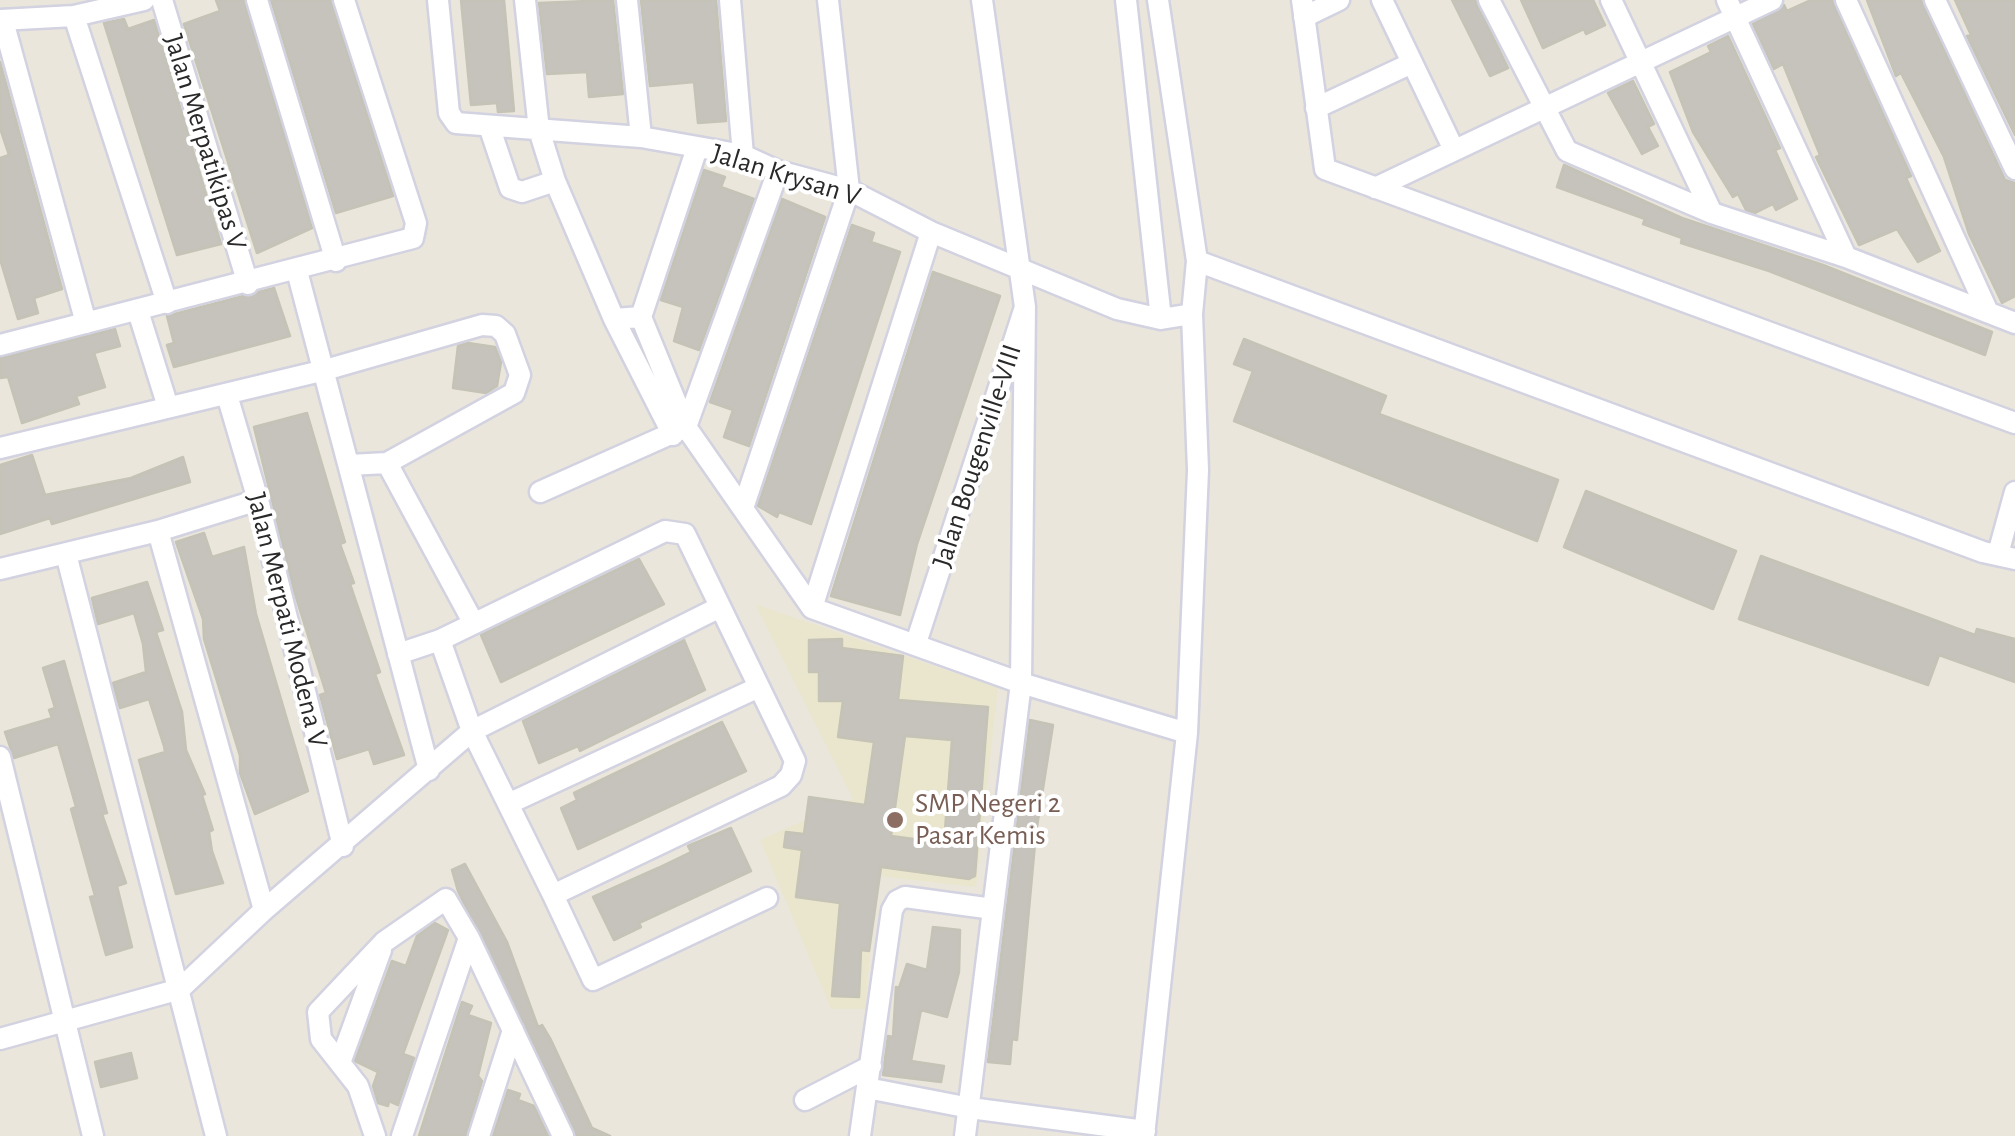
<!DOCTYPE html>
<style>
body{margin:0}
canvas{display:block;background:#eae6dc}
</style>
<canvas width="2015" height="1136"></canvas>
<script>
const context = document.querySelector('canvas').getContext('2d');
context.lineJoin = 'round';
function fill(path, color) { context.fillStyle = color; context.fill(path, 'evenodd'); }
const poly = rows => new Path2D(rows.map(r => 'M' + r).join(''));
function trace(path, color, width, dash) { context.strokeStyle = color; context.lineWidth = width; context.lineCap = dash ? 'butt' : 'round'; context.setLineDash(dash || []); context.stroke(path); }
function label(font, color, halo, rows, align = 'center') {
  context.font = font + ' "Alegreya Sans",sans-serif'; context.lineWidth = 8; context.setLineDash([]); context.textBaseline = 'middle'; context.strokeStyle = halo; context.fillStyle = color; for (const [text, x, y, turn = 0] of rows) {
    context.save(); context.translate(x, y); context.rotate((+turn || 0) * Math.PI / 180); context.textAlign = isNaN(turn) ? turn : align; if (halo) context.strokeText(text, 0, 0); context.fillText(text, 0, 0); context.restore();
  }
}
const education = poly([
 [755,604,998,688,976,887,877,876,865,1009,831,1009,760,840,853,799]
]);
const building = poly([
 [216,0,244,0,312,228,257,253,184,24,220,11,216,0],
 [271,0,331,0,393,196,336,213,271,0],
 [461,0,504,0,514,111,498,112,497,103,471,105,461,0],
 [613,0,623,94,589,97,587,72,547,74,539,3,613,0],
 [641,0,716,0,726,121,698,123,694,82,650,86,641,0],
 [1452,0,1475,0,1508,68,1490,76,1452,0],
 [1521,0,1593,0,1605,25,1586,34,1584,29,1543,48,1521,0],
 [1811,0,1832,0,1911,176,1906,178,1940,251,1918,262,1897,229,1859,245,1816,157,1820,155,1783,64,1774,69,1753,24,1784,5,1787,11,1811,0],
 [1867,0,1921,0,2005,180,2015,183,2015,296,2002,303,1969,234,1944,157,1901,73,1896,76,1867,0],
 [1955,0,2015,0,2015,135,1967,36,1971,35,1955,0],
 [124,19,128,29,154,20,221,244,177,255,104,23,124,19],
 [1728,36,1780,148,1775,150,1797,199,1776,210,1773,204,1755,213,1746,210,1738,194,1733,197,1693,132,1670,72,1711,52,1708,46,1728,36],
 [0,62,62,289,34,298,38,313,18,319,0,259,0,158,9,155,0,128,0,62],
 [1633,81,1654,124,1648,127,1658,146,1642,154,1608,93,1633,81],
 [1564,165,1682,218,1823,265,1992,332,1985,355,1769,271,1681,243,1682,238,1643,224,1645,219,1557,187,1564,165],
 [704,170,725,177,721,187,754,199,699,350,674,341,683,307,661,300,704,170],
 [782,199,825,217,749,446,724,437,733,410,710,402,782,199],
 [852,225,874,233,871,242,900,252,811,524,779,512,777,517,758,506,852,225],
 [933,272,1000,296,917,544,900,615,831,596,933,272],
 [274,288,290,336,174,367,167,345,174,343,167,316,274,288],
 [115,329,120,346,94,353,105,387,76,396,79,404,22,423,8,377,0,378,0,358,115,329],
 [1244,339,1386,396,1379,414,1558,480,1537,541,1234,421,1253,371,1234,364,1244,339],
 [468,343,495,347,501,362,497,386,486,393,453,388,458,346,468,343],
 [307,413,345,542,340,544,354,583,350,584,380,672,375,674,404,755,374,764,369,749,337,759,320,695,326,693,294,591,254,427,307,413],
 [32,455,45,495,131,478,183,457,190,482,52,524,50,518,0,534,0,465,32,455],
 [1586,491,1736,551,1713,609,1564,547,1586,491],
 [204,533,212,557,244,547,256,614,308,791,255,814,240,773,240,756,204,639,203,619,176,542,204,533],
 [1761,556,1975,635,1977,629,2015,639,2015,682,1939,655,1928,685,1739,619,1761,556],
 [639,559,664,604,501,682,481,635,639,559],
 [147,582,163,630,156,632,182,712,186,750,205,794,202,795,213,830,209,832,212,851,223,883,176,894,139,760,165,752,164,746,149,699,120,708,113,683,146,672,143,644,134,613,98,624,92,598,147,582],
 [842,639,842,648,903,656,898,700,988,707,975,876,969,879,881,867,869,951,861,950,859,997,832,996,840,903,796,897,802,850,784,847,786,832,804,834,809,797,865,805,874,742,838,737,843,701,819,701,819,672,809,672,809,640,842,639],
 [905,736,952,740,944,843,891,836,905,736],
 [684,640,705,690,580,751,578,746,539,763,523,721,684,640],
 [64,661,107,813,102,814,126,883,117,886,132,947,106,955,90,897,95,896,71,809,76,807,58,744,14,758,5,732,52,718,49,710,55,708,43,668,64,661],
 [1030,720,1053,725,1036,833,1017,1040,1012,1039,1010,1064,988,1062,1030,720],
 [722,722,746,771,578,849,561,808,577,800,574,793,722,722],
 [731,828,751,871,639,923,641,927,614,940,593,897,658,868,691,852,688,846,731,828],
 [465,864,507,942,538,1027,542,1025,551,1040,592,1128,610,1136,577,1136,458,891,452,870,465,864],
 [435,923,448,930,403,1054,414,1058,398,1105,389,1101,388,1106,378,1103,373,1086,378,1072,355,1061,392,961,406,966,417,936,435,923],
 [933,927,960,930,959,972,947,1017,921,1010,911,1061,944,1066,941,1082,883,1075,888,1036,893,1037,896,987,899,988,907,964,927,970,933,927],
 [462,1002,472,1006,468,1015,491,1023,478,1076,482,1081,466,1136,419,1136,462,1002],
 [131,1053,137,1078,101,1087,95,1062,131,1053],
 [508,1090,520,1094,518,1100,534,1106,548,1136,493,1136,508,1090]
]);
const minor = poly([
 [162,0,248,284],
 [257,0,336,261],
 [438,0,449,113,456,123,641,137,743,155,778,171,849,190,931,232,1117,309,1161,319,1192,314],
 [525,0,539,130,555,181,614,319,641,317],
 [627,0,641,137],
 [730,0,743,155],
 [1126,0,1161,319],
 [1302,0,1325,169,2015,423],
 [1382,0,1454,150],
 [1489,0,1567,151,1712,213],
 [1611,0,1712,213,1846,257,2015,323],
 [1727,0,1846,257],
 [1846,0,1987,310],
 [1935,0,2015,169],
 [74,16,167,303],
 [1304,17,1339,0],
 [0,20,74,16,144,0],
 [3,21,86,323],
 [1316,108,1412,63],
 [489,126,510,188,522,192,555,181],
 [1375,188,1772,0],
 [1197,261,1983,552,2015,559],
 [297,271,429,770],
 [138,311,168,407],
 [641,317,686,427,812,608,1021,683,1187,733],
 [641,317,697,148],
 [614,319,673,435],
 [0,345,413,238,416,223,344,0],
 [227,395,258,500,343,846],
 [686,427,778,171],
 [0,448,325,370,482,325,496,326,505,334,520,375,514,393,387,463,349,465],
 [387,463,473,622],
 [540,492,686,427],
 [743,508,849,190,828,0],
 [158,531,264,910],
 [66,554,216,1136],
 [1998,554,2015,492],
 [0,569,158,531,258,500],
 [812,608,931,232],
 [916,643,1025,307,982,0],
 [398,654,440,640,665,531,685,534,795,761,791,775,781,786,553,895,472,731,440,640],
 [0,757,93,1136],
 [510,803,759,687],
 [553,895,593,980,767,898],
 [0,1039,180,989,264,910,472,731,720,607],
 [341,1060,381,950],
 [867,1088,970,1108,1145,1131],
 [805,1100,871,1066],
 [375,1136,358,1086,321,1039,318,1012,384,942,446,899,469,938,563,1136],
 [402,1136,469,938],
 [479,1136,513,1030],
 [860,1136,892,910,897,901,905,897,993,909],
 [965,1136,1021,683,1025,307],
 [1144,1136,1187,733,1198,470,1192,314,1197,261,1158,0]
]);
const markers = [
 [895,820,10,"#8d6e63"]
];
const streetNames = [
 ["Jalan Merpatikipas V",205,142,73],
 ["Jalan Krysan V",786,175,17],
 ["Jalan Bougenville-VIII",977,456,-72],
 ["Jalan Merpati Modena V",287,620,76]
];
const educationNames = [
 ["SMP Negeri 2",915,804],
 ["Pasar Kemis",915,836]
];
fill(education, '#eae6cd');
fill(building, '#c5c3bc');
trace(building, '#c5c2b6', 2.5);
trace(minor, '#d2d2e0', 25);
trace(minor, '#fff', 20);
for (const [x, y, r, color] of markers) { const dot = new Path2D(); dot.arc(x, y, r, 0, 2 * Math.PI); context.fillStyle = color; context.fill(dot); trace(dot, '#fff', 4); }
label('28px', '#292929', '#fff', streetNames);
label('28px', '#785e54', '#fff', educationNames, 'left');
</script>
